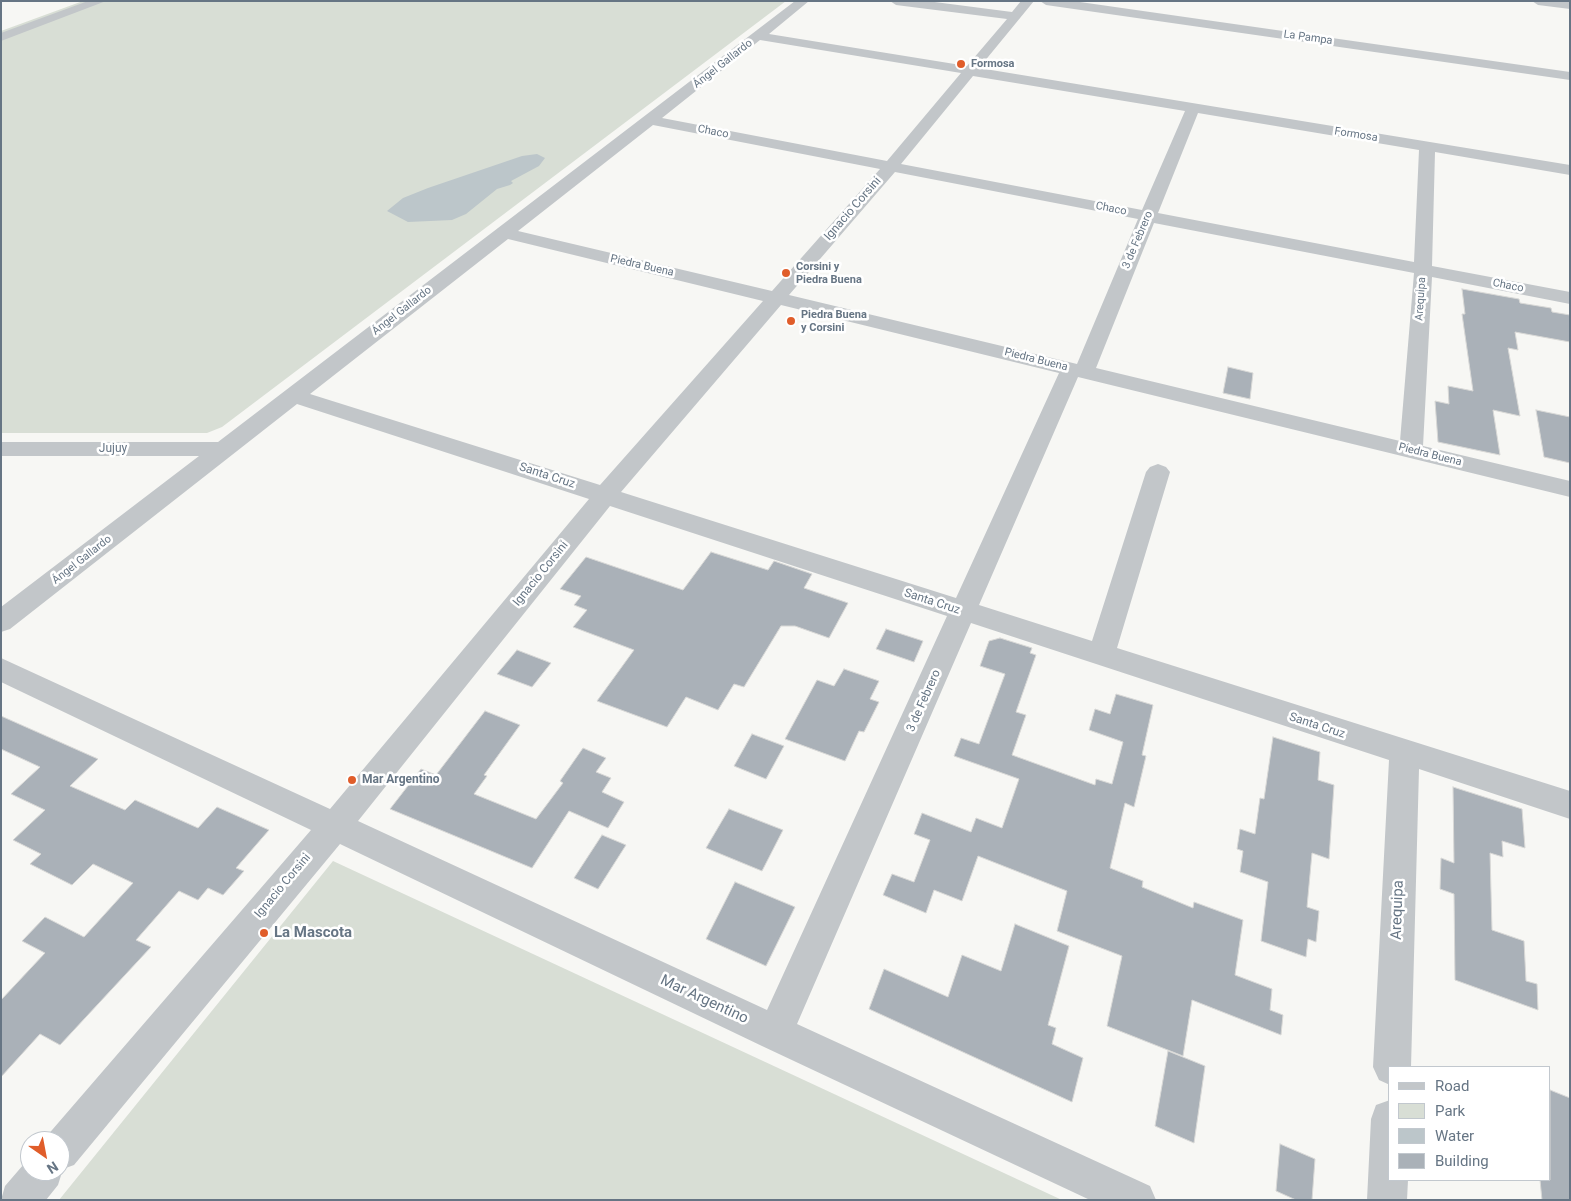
<!DOCTYPE html>
<meta charset="utf-8">
<style>
body{margin:0}
#map{position:relative;width:1571px;height:1201px;overflow:hidden;background:#f7f7f4;font-family:Roboto,sans-serif}
canvas{display:block}
.frame{position:absolute;inset:0;border:2px solid #667584;pointer-events:none}
.legend{position:absolute;left:1388px;top:1066px;width:162px;height:115px;box-sizing:border-box;background:#fff;border:1px solid #c2c8ce;margin:0;padding:6px 9px;list-style:none;font-size:15px;color:#667584}
.legend li{display:flex;align-items:center;gap:10px;height:25px}
.legend b{width:25px;border:1px solid #c2c8ce}
.north{position:absolute;left:20px;top:1131px;width:50px;height:50px;box-sizing:border-box;background:#fff;border:1px solid #c2c8ce;border-radius:50%;rotate:147deg;font-size:14px;font-weight:700;line-height:20px;text-align:center;color:#667584}
.north::after{content:'';display:block;margin:auto;width:18px;height:22px;background:#e05d2a;clip-path:polygon(50% 0,100% 100%,50% 72%,0 100%)}
</style>
<div id="map">
<canvas width="1571" height="1201"></canvas>
<div class="frame"></div>
<ul class="legend">
<li><b style="height:6px;background:#c2c6c9"></b>Road</li>
<li><b style="height:14px;background:#d8ded5"></b>Park</li>
<li><b style="height:14px;background:#bcc6ca"></b>Water</li>
<li><b style="height:14px;background:#aab1b8"></b>Building</li>
</ul>
<div class="north">N</div>
</div>
<script>
const context = document.querySelector('canvas').getContext('2d');
context.lineJoin = 'round';
function fill(path, color) { context.fillStyle = color; context.fill(path, 'evenodd'); }
const poly = rows => new Path2D(rows.map(r => 'M' + r).join(''));
function trace(path, color, width, dash) { context.strokeStyle = color; context.lineWidth = width; context.lineCap = dash ? 'butt' : 'round'; context.setLineDash(dash || []); context.stroke(path); }
function label(font, color, halo, rows, align = 'center') {
  context.font = font + ' Roboto,sans-serif'; context.lineWidth = 5; context.setLineDash([]); context.textBaseline = 'middle'; context.strokeStyle = halo; context.fillStyle = color; for (const [text, x, y, turn = 0] of rows) {
    context.save(); context.translate(x, y); context.rotate((+turn || 0) * Math.PI / 180); context.textAlign = isNaN(turn) ? turn : align; if (halo) context.strokeText(text, 0, 0); context.fillText(text, 0, 0); context.restore();
  }
}
const green = poly([
 [83,1,786,1,222,427,207,433,1,433,1,31],
 [333,861,1062,1200,59,1200]
]);
const water = poly([
 [537,154,545,158,539,166,511,181,513,183,510,185,497,189,466,214,452,220,408,222,387,211,403,198,428,188,522,156]
]);
const building = poly([
 [1462,289,1519,299,1520,303,1551,308,1552,312,1570,315,1570,342,1515,332,1518,350,1508,348,1520,416,1493,410,1500,455,1438,442,1435,401,1449,404,1448,386,1473,391,1462,314,1465,314,1462,289],
 [1228,367,1253,373,1250,399,1223,393,1228,367],
 [1536,410,1570,417,1570,463,1544,457,1536,410],
 [711,552,768,570,774,561,812,574,804,588,848,603,829,638,795,626,781,626,744,687,734,684,718,710,686,697,667,727,597,701,634,650,573,627,587,610,574,605,581,596,560,589,586,557,683,590,711,552],
 [886,629,923,641,914,662,876,649,886,629],
 [1000,638,1032,648,1030,653,1036,655,1016,712,1026,715,1012,755,1095,785,1096,779,1112,784,1123,742,1089,730,1095,709,1110,714,1116,694,1153,705,1142,755,1146,756,1134,807,1125,803,1110,868,1143,881,1142,887,1193,908,1194,902,1243,920,1235,975,1272,989,1270,1010,1283,1015,1281,1035,1192,1000,1183,1056,1107,1026,1122,956,1057,931,1067,891,978,856,962,901,934,890,926,913,883,895,892,874,914,882,930,840,914,834,922,813,971,832,976,818,1002,828,1019,779,954,756,961,738,979,744,1005,674,980,666,989,641,1000,638],
 [517,650,551,663,532,687,497,674,517,650],
 [844,669,879,681,870,699,879,702,864,732,859,731,845,761,785,739,817,680,834,686,844,669],
 [485,711,520,725,484,775,487,776,474,794,536,819,563,783,560,781,583,748,606,758,596,772,611,778,602,792,624,802,608,828,569,811,532,868,390,809,421,769,436,775,485,711],
 [1,716,98,759,70,786,125,810,135,800,198,828,217,807,269,830,236,868,244,871,223,895,208,888,198,900,179,891,136,940,151,947,60,1045,40,1034,1,1077,1,1000,45,953,22,941,45,917,84,937,133,883,93,864,72,885,30,864,41,854,13,840,45,810,11,794,40,767,1,749,1,716],
 [752,734,784,746,766,779,734,766,752,734],
 [1273,737,1320,752,1318,780,1334,785,1329,859,1312,853,1307,907,1319,911,1316,942,1308,939,1306,957,1261,941,1268,882,1240,872,1243,851,1237,849,1240,829,1255,834,1260,798,1264,799,1273,737],
 [1453,787,1522,809,1525,848,1502,841,1503,857,1490,853,1492,930,1524,941,1526,981,1537,984,1538,1010,1455,980,1454,894,1440,889,1441,858,1454,863,1453,787],
 [729,809,783,830,762,871,706,848,729,809],
 [602,835,626,845,598,889,574,878,602,835],
 [735,882,795,907,766,966,706,939,735,882],
 [1015,924,1069,946,1048,1025,1056,1028,1052,1044,1083,1058,1072,1102,869,1009,884,969,948,997,962,955,1001,971,1015,924],
 [1168,1051,1205,1066,1194,1143,1155,1126,1168,1051],
 [1550,1090,1570,1098,1570,1200,1542,1200,1540,1180,1550,1180,1550,1090],
 [1280,1144,1315,1159,1312,1200,1296,1200,1276,1191,1280,1144]
]);
const street = poly([
 [88,1,106,1,1,41,1,33,88,1],
 [795,1,809,1,769,34,967,66,1007,19,896,5,890,1,927,1,1012,12,1021,1,1034,1,979,68,1570,165,1570,175,1435,152,1432,266,1570,292,1570,304,1432,277,1423,446,1570,481,1570,497,1078,377,979,605,1092,641,1146,472,1150,467,1158,464,1166,467,1170,472,1117,648,1570,791,1570,819,1419,769,1411,1067,1390,1067,1390,1085,1379,1080,1373,1067,1389,760,971,623,797,1024,1150,1186,1156,1200,1090,1200,762,1046,340,844,74,1165,63,1169,58,1185,46,1200,1,1200,5,1186,30,1157,30,1171,60,1171,60,1141,44,1141,46,1137,311,830,1,682,1,658,330,809,589,499,297,404,10,629,1,632,1,607,199,456,1,456,1,442,218,442,795,1],
 [760,40,961,73,887,161,662,118,760,40],
 [973,76,1185,111,1142,210,901,164,973,76],
 [1198,113,1419,150,1414,262,1158,213,1198,113],
 [653,125,880,169,772,291,518,231,653,125],
 [895,172,1138,219,1077,364,789,295,895,172],
 [1154,223,1414,273,1400,441,1096,368,1154,223],
 [508,239,763,301,600,485,310,394,508,239],
 [781,305,1059,373,956,598,621,492,781,305],
 [610,506,947,616,767,1010,358,821,610,506],
 [1040,1,1073,1,1570,72,1570,80,1046,5,1040,1],
 [1532,1,1570,1,1570,9,1538,5,1532,1],
 [1390,1100,1390,1180,1408,1180,1407,1200,1367,1200,1371,1119,1376,1105,1390,1100]
]);
const markers = [
 [961,64,5,"#e05d2a"],
 [786,273,5,"#e05d2a"],
 [791,321,5,"#e05d2a"],
 [352,780,5,"#e05d2a"],
 [264,933,5,"#e05d2a"]
];
const farStreetnames = [
 ["La Pampa",1308,38,8],
 ["Ángel Gallardo",723,64,-38],
 ["Chaco",713,132,11],
 ["Formosa",1356,135,9],
 ["Chaco",1111,209,11],
 ["3 de Febrero",1138,240,-67],
 ["Piedra Buena",642,266,13],
 ["Chaco",1508,286,11],
 ["Arequipa",1421,299,-86],
 ["Ángel Gallardo",402,311,-38],
 ["Piedra Buena",1036,360,14],
 ["Piedra Buena",1430,455,14],
 ["Ángel Gallardo",82,560,-38]
];
const farPoinames = [
 ["Formosa",971,64],
 ["Corsini y",796,267],
 ["Piedra Buena",796,280],
 ["Piedra Buena",801,315],
 ["y Corsini",801,328]
];
const streetNames = [
 ["Ignacio Corsini",853,209,-49],
 ["Jujuy",113,449],
 ["Santa Cruz",547,476,18],
 ["Ignacio Corsini",541,574,-51],
 ["Santa Cruz",932,602,18],
 ["3 de Febrero",924,701,-66],
 ["Santa Cruz",1317,726,18],
 ["Ignacio Corsini",283,886,-50]
];
const poiNames = [
 ["Mar Argentino",362,780]
];
const nearStreetnames = [
 ["Arequipa",1398,910,-88],
 ["Mar Argentino",704,1000,25]
];
const nearPoinames = [
 ["La Mascota",274,933]
];
fill(green, '#d8ded5');
fill(water, '#bcc6ca');
fill(building, '#aab1b8');
trace(building, '#d8d8d6', 1);
fill(street, '#c2c6c9');
for (const [x, y, r, color] of markers) { const dot = new Path2D(); dot.arc(x, y, r, 0, 2 * Math.PI); context.fillStyle = color; context.fill(dot); trace(dot, '#fff', 2); }
label('11px', '#667584', '#fff', farStreetnames);
label('bold 11px', '#667584', '#fff', farPoinames, 'left');
label('12px', '#667584', '#fff', streetNames);
label('bold 12px', '#667584', '#fff', poiNames, 'left');
label('15px', '#667584', '#fff', nearStreetnames);
label('bold 15px', '#667584', '#fff', nearPoinames, 'left');
</script>
